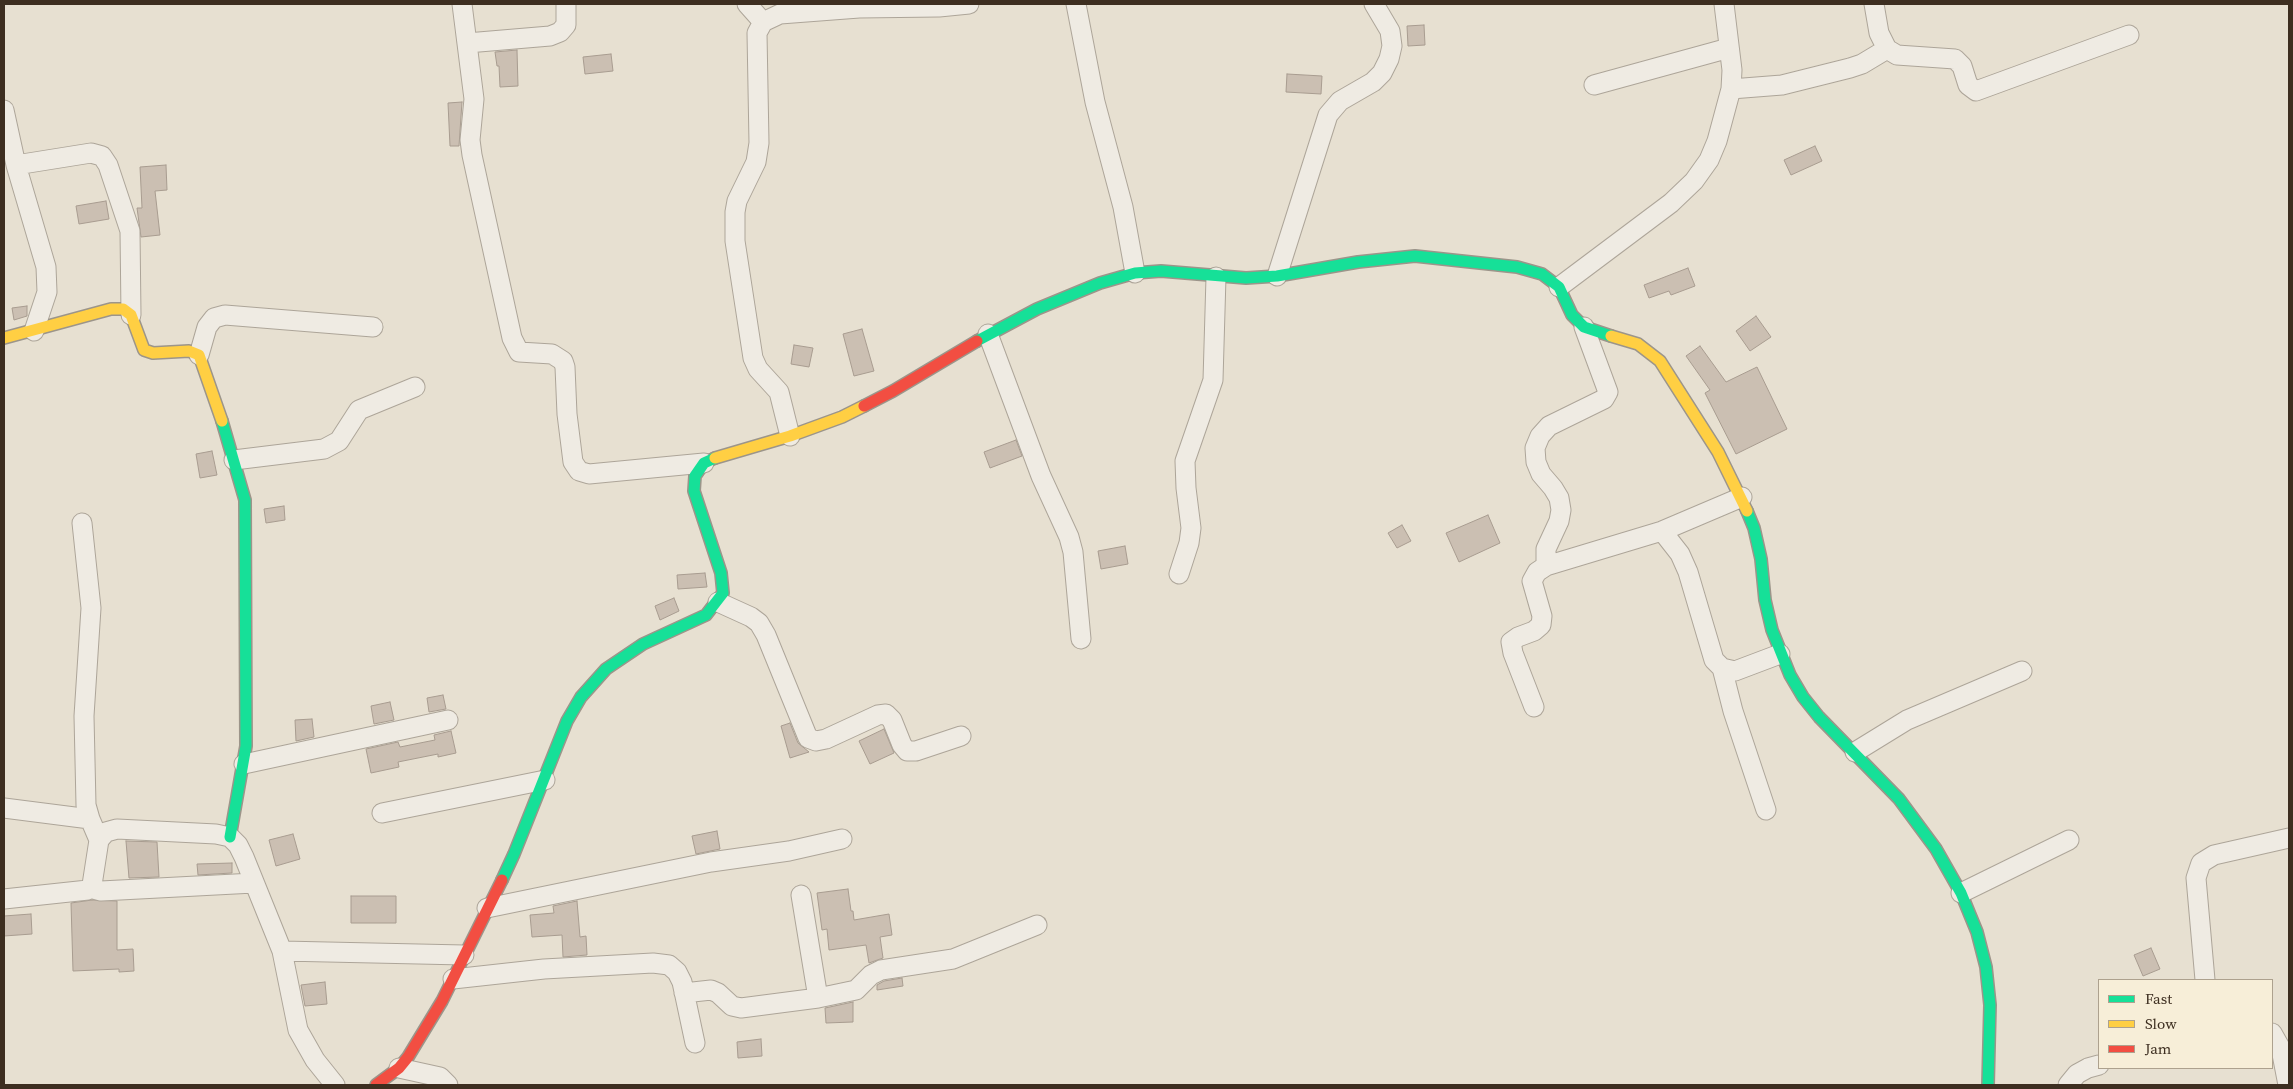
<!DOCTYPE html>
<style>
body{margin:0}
#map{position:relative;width:2293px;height:1089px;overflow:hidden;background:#e7e0d1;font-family:"Source Serif 4",serif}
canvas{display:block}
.frame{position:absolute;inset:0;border:5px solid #3d2e20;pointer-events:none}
.legend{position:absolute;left:2098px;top:979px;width:175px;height:90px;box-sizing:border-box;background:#f7eed8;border:1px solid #ada18e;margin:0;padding:6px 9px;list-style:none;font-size:15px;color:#3d2e20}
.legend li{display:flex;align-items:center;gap:10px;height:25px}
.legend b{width:25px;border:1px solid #ada18e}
</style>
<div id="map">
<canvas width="2293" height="1089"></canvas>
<div class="frame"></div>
<ul class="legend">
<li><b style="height:6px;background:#16e098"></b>Fast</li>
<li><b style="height:6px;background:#ffcf43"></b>Slow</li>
<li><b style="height:6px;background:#f24e42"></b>Jam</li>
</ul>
</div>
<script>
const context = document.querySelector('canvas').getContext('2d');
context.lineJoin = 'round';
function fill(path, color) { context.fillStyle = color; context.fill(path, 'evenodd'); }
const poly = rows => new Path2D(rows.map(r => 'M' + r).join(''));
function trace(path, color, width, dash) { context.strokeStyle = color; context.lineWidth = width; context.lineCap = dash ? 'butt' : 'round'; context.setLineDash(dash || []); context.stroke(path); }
const building = poly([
 [1424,25,1425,45,1408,46,1407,26,1424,25],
 [517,50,518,86,500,87,499,66,497,66,495,52,517,50],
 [611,54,613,71,585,74,583,57,611,54],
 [1287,74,1322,76,1321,94,1286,92,1287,74],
 [462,102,459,146,450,146,448,103,462,102],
 [1815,146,1822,161,1791,175,1784,160,1815,146],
 [166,165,167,190,155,191,160,235,141,237,137,208,142,208,140,167,166,165],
 [106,201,109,219,79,224,76,206,106,201],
 [1688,268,1695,286,1671,295,1669,291,1649,298,1644,285,1688,268],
 [27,306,27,316,14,320,12,308,27,306],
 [1756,316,1771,337,1750,351,1736,331,1756,316],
 [862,329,874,371,854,376,843,334,862,329],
 [794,345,813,348,809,367,791,364,794,345],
 [1700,346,1726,382,1757,367,1787,429,1736,454,1705,393,1710,390,1686,356,1700,346],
 [1016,440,1022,456,990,468,984,452,1016,440],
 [212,451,217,475,200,478,196,454,212,451],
 [284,506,285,520,266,523,264,509,284,506],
 [1488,515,1500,543,1459,562,1446,533,1488,515],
 [1402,525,1411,541,1397,548,1388,533,1402,525],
 [1125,546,1128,564,1101,569,1098,551,1125,546],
 [705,573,707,587,678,589,677,575,705,573],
 [674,598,679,611,660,620,655,606,674,598],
 [443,695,446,709,429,712,427,698,443,695],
 [390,702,394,720,374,724,371,706,390,702],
 [312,719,314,737,296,741,295,720,312,719],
 [790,723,798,743,809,752,790,758,781,726,790,723],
 [884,729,894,753,870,764,859,741,884,729],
 [451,731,456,753,438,757,438,754,398,762,399,767,371,773,366,749,398,742,400,747,435,740,434,735,451,731],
 [717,831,720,849,696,854,692,836,717,831],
 [293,834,300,859,276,866,269,840,293,834],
 [126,841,157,842,159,877,129,878,126,841],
 [232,863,232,873,198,875,197,864,232,863],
 [848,889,851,911,853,911,854,920,889,914,892,935,880,937,883,958,869,963,866,945,829,950,827,929,822,930,817,893,848,889],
 [351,896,396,896,396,923,351,923,351,896],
 [92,900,117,901,117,950,133,949,134,971,119,972,119,969,73,971,71,903,92,900],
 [577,901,580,937,586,936,587,955,563,957,562,935,532,937,530,915,554,913,553,906,577,901],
 [31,914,32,934,4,936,4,916,31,914],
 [2151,948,2160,969,2143,976,2134,955,2151,948],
 [902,978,903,986,877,990,877,985,884,981,902,978],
 [325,982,327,1004,305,1006,301,985,325,982],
 [853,1002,853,1022,826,1023,825,1008,853,1002],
 [761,1039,762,1056,738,1058,737,1042,761,1039]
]);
const street = poly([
 [462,4,474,99,470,140,472,155,512,338,519,352,552,354,563,361,565,367,567,414,573,462,579,471,589,474,704,463],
 [747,4,763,22],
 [1076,4,1095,102,1123,207,1135,273],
 [1874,4,1879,33,1887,49,1897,55,1955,59,1962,66,1968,85,1976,91,2129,35],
 [467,43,550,36,560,32,566,25,566,4],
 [1594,85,1729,48],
 [1731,89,1782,85,1850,68,1862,64,1887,49],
 [4,110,16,165,46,267,47,292,34,331],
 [16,165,91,153,102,156,108,165,130,231,131,315],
 [1277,276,1328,115,1340,101,1373,82,1382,73,1389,59,1392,46,1390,31,1374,4],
 [1559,287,1671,203,1694,181,1709,160,1717,141,1731,89,1732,70,1724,4],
 [988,334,1041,476,1069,537,1073,552,1081,639],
 [199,355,207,327,214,318,225,315,373,327],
 [790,436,779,392,758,369,753,358,735,241,735,212,737,201,756,162,759,143,757,33,763,22,780,14,859,8,939,7,969,4],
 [234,460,324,449,339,441,359,410,415,387],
 [82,523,91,608,84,716,86,805,90,819,99,840],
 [1662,531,1680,554,1688,572,1714,660,1722,668,1735,671,1780,654],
 [1546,566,1546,549,1559,521,1561,510,1559,498,1553,488,1541,474,1536,462,1535,448,1540,436,1549,426,1604,399,1608,392,1584,327],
 [1179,574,1189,543,1191,528,1186,488,1185,461,1213,380,1216,277],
 [718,602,751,617,759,623,766,635,808,738,816,741,826,739,878,715,886,714,892,720,902,745,907,751,916,751,961,736],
 [1722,668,1733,711,1766,810],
 [1534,707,1513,653,1511,642,1518,637,1534,631,1541,625,1542,616,1532,581,1537,572,1546,566,1662,531,1742,497],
 [1855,752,1907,720,2022,671],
 [244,764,448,720],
 [4,808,90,819],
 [382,813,545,780],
 [90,888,101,891,254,883],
 [1961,893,2069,840],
 [801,895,818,998],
 [4,899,88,890,92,885,99,840,106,832,117,829,216,834,230,837,238,845,244,857,282,951,298,1030,315,1060,335,1085],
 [487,908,711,862,789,851,842,839],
 [282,951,464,955],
 [453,979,544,969,653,963,669,965,677,972,682,982,695,1043],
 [2205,980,2196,878,2201,863,2214,855,2289,838],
 [684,993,711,990,718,993,732,1006,741,1008,818,998,856,990,871,975,881,970,953,959,1037,925],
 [2272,1033,2281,1049,2288,1085],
 [399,1068,440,1077,448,1085],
 [2068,1085,2077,1074,2088,1068,2099,1065]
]);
const fast = poly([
 [977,341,1037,309,1100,283,1135,273,1161,271,1246,278,1277,276,1358,262,1415,256,1517,267,1542,274,1559,287,1572,315,1584,327,1611,336],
 [222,421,245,500,246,746,230,837],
 [1747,511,1754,528,1761,559,1765,600,1772,630,1790,675,1803,697,1819,717,1899,799,1936,849,1961,893,1977,932,1986,967,1990,1005,1988,1085],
 [502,880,514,854,567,721,581,697,606,669,643,644,706,615,723,593,721,573,694,491,695,476,704,463,715,458]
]);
const slow = poly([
 [1611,336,1638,344,1660,361,1718,452,1747,511],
 [4,338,111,309,123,309,131,315,144,350,153,353,189,351,199,355,222,421],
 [715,458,790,436,842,417,864,406]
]);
const jam = poly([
 [864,406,893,391,977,341],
 [376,1085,399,1068,408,1057,442,1001,502,880]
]);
fill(building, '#cbbfb2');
trace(building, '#a89c90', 1);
trace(street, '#ada599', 21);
trace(fast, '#9c958a', 14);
trace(slow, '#9c958a', 14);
trace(jam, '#9c958a', 14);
trace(street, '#efebe3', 19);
trace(fast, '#16e098', 11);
trace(slow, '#ffcf43', 11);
trace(jam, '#f24e42', 11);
</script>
